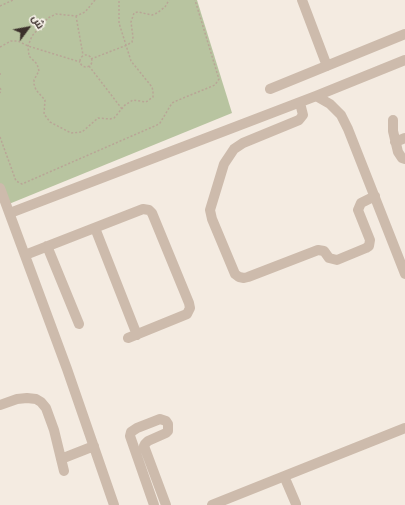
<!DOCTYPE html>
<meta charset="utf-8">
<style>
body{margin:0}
#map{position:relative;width:405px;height:505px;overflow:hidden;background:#f4ebe1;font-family:Inter,Cairo,sans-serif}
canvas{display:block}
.north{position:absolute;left:8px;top:8px;width:40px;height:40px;-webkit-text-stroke:3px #fbf5ee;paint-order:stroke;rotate:58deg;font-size:11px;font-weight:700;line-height:16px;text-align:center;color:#3b302b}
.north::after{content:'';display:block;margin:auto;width:14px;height:18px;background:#3b302b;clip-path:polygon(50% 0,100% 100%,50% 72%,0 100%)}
</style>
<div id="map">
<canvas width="405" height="505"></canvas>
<div class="north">ش</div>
</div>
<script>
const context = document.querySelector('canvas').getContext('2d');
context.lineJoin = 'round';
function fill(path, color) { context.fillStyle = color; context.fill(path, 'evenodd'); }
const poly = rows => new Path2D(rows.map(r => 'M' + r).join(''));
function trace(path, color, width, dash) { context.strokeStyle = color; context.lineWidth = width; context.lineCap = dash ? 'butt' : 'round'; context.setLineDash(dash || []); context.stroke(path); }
const green = poly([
 [0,0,197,0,232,113,4,206,0,194]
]);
const path = poly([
 [95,0,85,12,76,16,56,14,48,18,32,36,28,46,29,56,37,64,39,71,34,80,34,84,36,90,45,100,44,114,50,122,71,133,82,132,98,118,110,119,114,118,125,105,133,100,146,102,153,97,153,91,152,87,131,61,119,23,119,0],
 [0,6,13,0],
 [76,16,83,55],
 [0,47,11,41,18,41,28,46,80,62],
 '80 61a6 6 0 1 1 12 0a6 6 0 1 1-12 0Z',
 [91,59,127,45,132,42,133,37,131,22,134,13,138,12,152,15,157,13,165,7,169,0],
 [89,66,122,109],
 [0,73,0,75],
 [0,88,1,90,0,93],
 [0,137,16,181,22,184,157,125,160,123,172,103,176,101,215,85,219,79,218,76,195,0]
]);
const minor = poly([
 [302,0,327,66],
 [270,89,405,34],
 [316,96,330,104,341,115,348,129,405,274],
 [300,103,303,115,299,120,243,143,234,149,224,164,210,210,212,219,235,274,239,277,244,278,248,277,318,250,324,251,329,258,337,260,366,248,369,246,370,240,358,210,361,203,375,196],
 [393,120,393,131,398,152,402,158,405,159],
 [395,142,405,138],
 [0,188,67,369,114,505],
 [10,213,316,96,405,60],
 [95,228,137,335],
 [47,246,79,324],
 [25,255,143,209,149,210,152,213,189,303,190,308,187,314,128,338],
 [0,405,17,399,27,398,36,399,41,402,46,408,54,430,64,471],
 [61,459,94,446],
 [284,476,296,504],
 [154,505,130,436,131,432,137,428,160,419,166,421,168,424,168,431,166,433,148,441,145,444,144,446,166,505],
 [212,505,405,428]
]);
fill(green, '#b8c4a0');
trace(path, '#b9a596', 1.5, [2, 2]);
trace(minor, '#cdbbac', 10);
</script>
